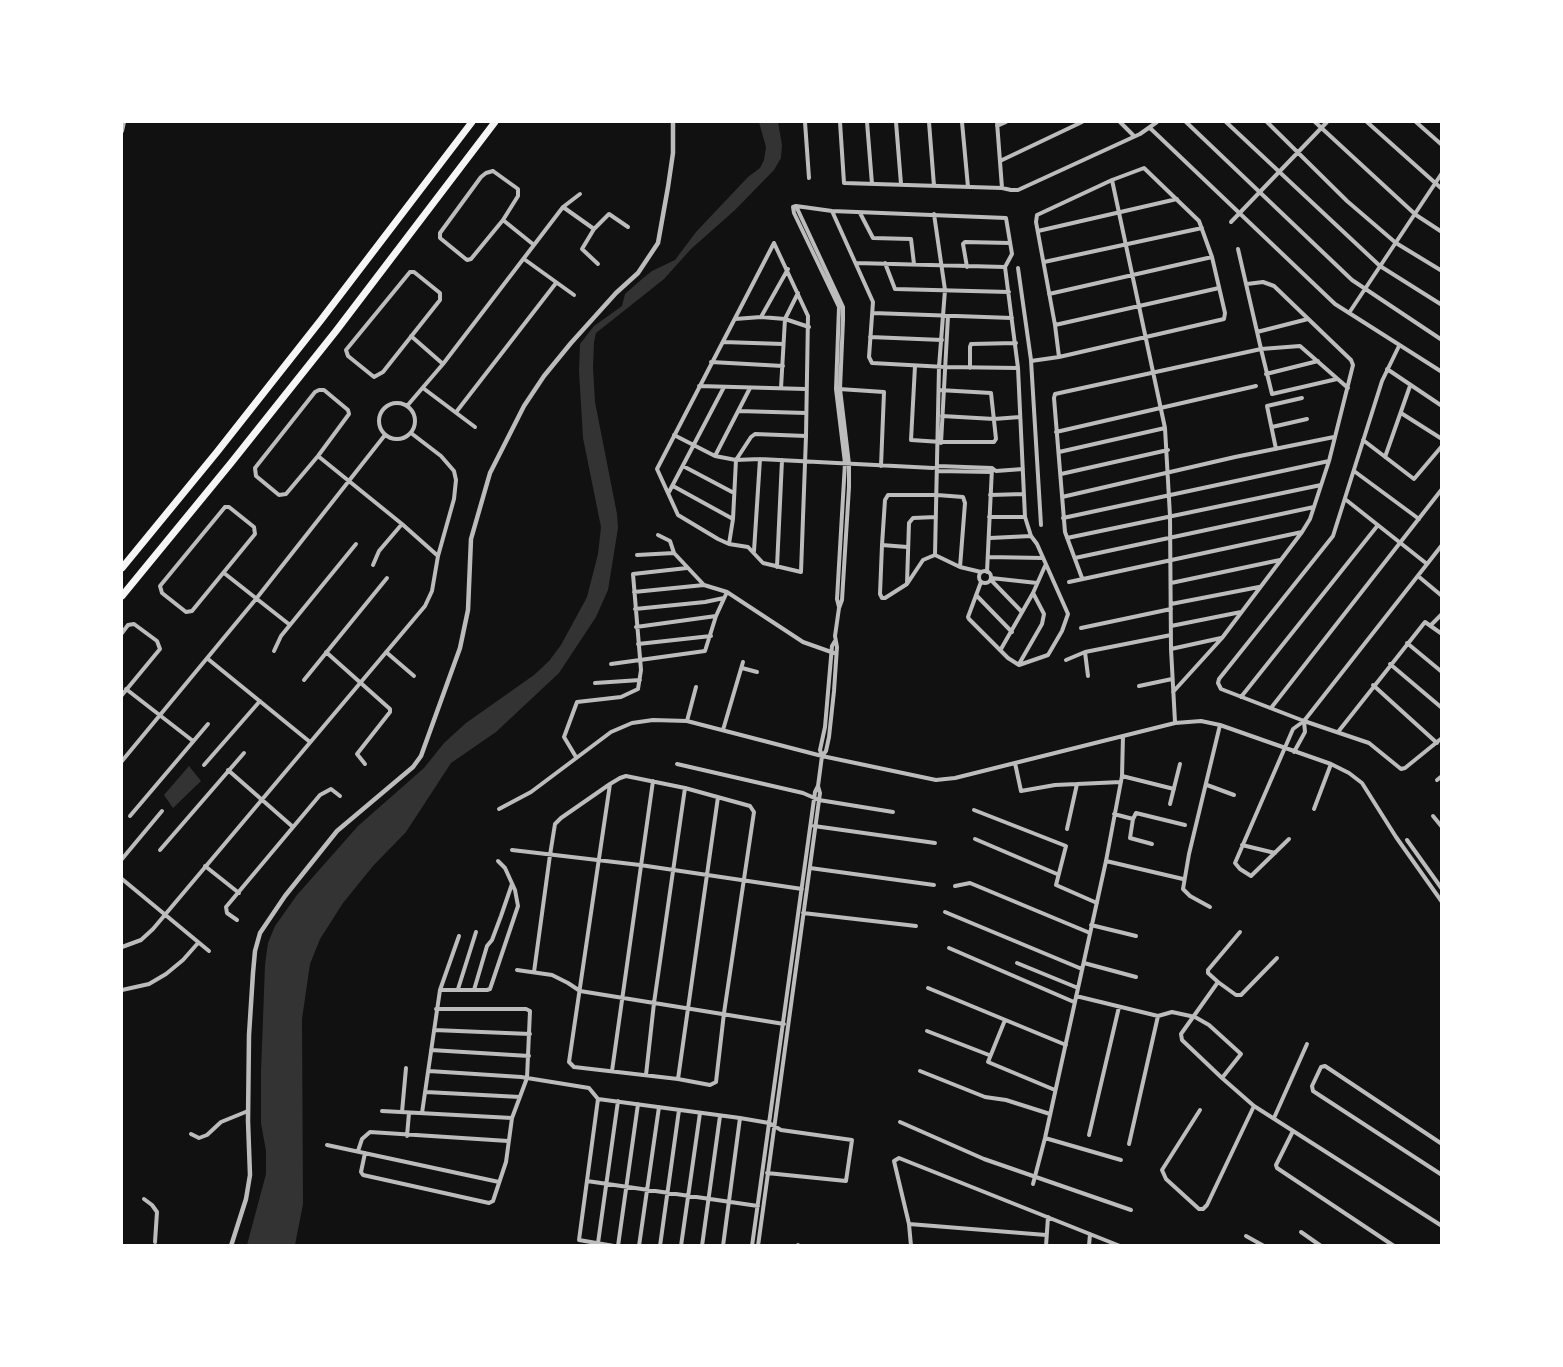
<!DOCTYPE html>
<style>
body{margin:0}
#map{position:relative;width:1563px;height:1367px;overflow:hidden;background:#111;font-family:"DM Sans",sans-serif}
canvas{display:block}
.frame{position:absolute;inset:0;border:123px solid #fff;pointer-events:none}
</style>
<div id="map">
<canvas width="1563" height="1367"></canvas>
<div class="frame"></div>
</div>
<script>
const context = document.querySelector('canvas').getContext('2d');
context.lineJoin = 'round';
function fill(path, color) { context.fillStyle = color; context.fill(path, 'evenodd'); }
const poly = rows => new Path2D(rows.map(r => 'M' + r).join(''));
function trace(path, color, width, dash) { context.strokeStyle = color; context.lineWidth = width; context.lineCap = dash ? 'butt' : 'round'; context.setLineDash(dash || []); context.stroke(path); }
const water = poly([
 [759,122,778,122,782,145,781,158,774,170,735,210,691,249,664,279,596,333,594,342,593,368,595,402,617,514,618,528,608,590,596,617,559,673,496,732,451,763,406,832,373,866,343,903,320,939,310,964,302,1019,303,1204,295,1245,247,1245,266,1174,266,1151,261,1123,261,1072,265,965,268,943,275,926,297,895,358,826,424,768,444,743,466,723,534,675,549,661,561,645,587,597,598,554,601,527,583,438,579,371,580,344,594,326,622,306,625,294,642,279,652,271,675,260,696,232,748,177,760,168,764,160,766,147],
 [189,766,201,781,173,808,164,795]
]);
const minor = poly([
 [805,122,809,178],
 [840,122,844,183,1002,188,1011,190,1018,190,1140,134,1157,122],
 [867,122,872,184],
 [896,122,901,184],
 [929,122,934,186],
 [962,122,968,187],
 [997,122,1002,188],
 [1120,122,1134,136],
 [1186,122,1352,280,1442,340],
 [1226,122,1380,266,1442,305],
 [1267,122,1347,201,1396,243,1442,271],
 [1315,122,1416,215,1442,232],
 [1367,122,1442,189],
 [1416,122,1442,145],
 [997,126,1006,122],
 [1150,128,1335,304,1442,372],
 [122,131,124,122],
 [1000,161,1082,122],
 [493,171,518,189,518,196,503,220,471,259,467,260,440,238,440,233,481,177,486,173,493,171],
 [1112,180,1165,428,1170,516,1171,649,1175,722],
 [796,206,843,307,843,320,840,389,849,464,849,487,842,600,839,608,835,636,837,647,834,691,829,737,826,751,822,756],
 [796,206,793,207,794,213,839,307,836,389,845,463,837,599,839,607],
 [796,206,832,211,1006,218,1012,254,1005,267],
 [563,207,594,229],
 [832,211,873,302,869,357,872,363,945,367,1018,368],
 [860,213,873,238,911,239,914,264],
 [934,214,945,290,939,367,935,555],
 [503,220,534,245],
 [1231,222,1327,122],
 [1038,231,1177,199],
 [774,243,808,316,806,436,801,572,763,563,748,547,729,544,718,539,678,515,657,469,774,243],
 [1238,249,1261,349,1300,346,1348,388],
 [524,259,574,295],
 [1044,262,1202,228],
 [856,263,1005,267],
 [885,263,895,289,1009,292],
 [598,264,582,249,594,229,609,214,628,227],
 [967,267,963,244,965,242,1010,243],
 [1005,267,1018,368,1025,517,1031,536],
 [1018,268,1031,360,1041,525],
 [410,272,414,272,440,293,440,300,383,372,374,377,348,356,346,350,410,272],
 [1049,294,1212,257],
 [873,313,1012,318],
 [1349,313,1442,173],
 [761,317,788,269],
 [735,319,761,317,785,319,809,327],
 [1055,325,1219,288],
 [1257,332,1308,319],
 [411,336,443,364],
 [870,337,942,340],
 [723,342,783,344],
 [1399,346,1382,381,1333,536,1219,679,1218,683,1221,689,1304,721,1369,743,1401,769,1405,768,1442,738],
 [1031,361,1059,357,1224,319,1225,313,1212,257,1199,221,1144,168,1112,180,1037,215,1036,222,1055,325,1059,357],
 [711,362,783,366],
 [915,366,911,440,941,442,994,442,996,439,991,393,939,390],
 [970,368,970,347,971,344,1016,343],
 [1387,369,1442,406],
 [1266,374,1318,361],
 [699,386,805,389],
 [423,388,475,427],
 [781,388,785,319,798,293],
 [839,389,884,392,881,466],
 [319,390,324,390,348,410,349,414,318,456,286,494,279,495,256,476,255,468,315,392,319,390],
 '379 421a18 18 0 1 1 36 0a18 18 0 1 1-36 0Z',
 [407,406,443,364,563,207,580,194],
 [457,411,556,283],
 [739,411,806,413],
 [1401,413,1442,439],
 [942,416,994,419,1020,417],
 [1272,427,1307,419],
 [1056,432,1256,386],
 [674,435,715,456,736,460,760,459,933,468,938,466,992,468,996,471,1023,469],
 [1363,440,1414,479,1442,446],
 [941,443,948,316],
 [1276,449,1267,406,1302,398],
 [1059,452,1165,428],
 [318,456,402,524,438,556],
 [715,456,750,388],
 [1385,457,1410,386],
 [683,466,734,493],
 [937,471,992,472],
 [1354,471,1419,519],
 [1061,474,1168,450],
 [673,486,733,519],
 [669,492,724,387],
 [990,495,1024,494],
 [1062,497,1235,457,1334,437],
 [1345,499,1427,564],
 [225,507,229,507,254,527,255,534,192,611,186,612,162,593,160,586,225,507],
 [989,517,1025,517],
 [1063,518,1329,461],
 [658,535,670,541,674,553,704,585,727,592,803,642,834,653],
 [1067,538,1321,485],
 [729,544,733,519,736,460,751,437,755,434,806,436],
 [882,545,907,547],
 [754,551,760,459],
 [637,555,674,553],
 [988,557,1043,558],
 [1075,558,1314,507],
 [373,565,379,551,402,524],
 [777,567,782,460],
 [960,567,965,503,963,497,937,495,888,495,885,500,882,545,880,594,882,598,885,598,907,584,923,560,930,557,935,555,960,567,981,572],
 '979 577a6 6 0 1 1 12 0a6 6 0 1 1-12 0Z',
 [987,572,992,468],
 [224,573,290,625],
 [1418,576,1442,596],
 [991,578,1037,583],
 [1082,578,1065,532,1054,398,1055,394,1261,349,1272,394,1337,379],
 [991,580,1022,612],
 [981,582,968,617,969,619,1008,658,1019,665,1048,655,1062,631,1068,614,1037,544,1031,536,990,538],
 [1069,582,1302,532],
 [907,583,909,523,913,518,936,517],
 [1171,583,1280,560],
 [634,592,704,585],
 [976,595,1012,632],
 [1171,604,1259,587],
 [635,609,705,602,724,598],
 [1431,625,1442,614],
 [1171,626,1241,612],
 [636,627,716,616],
 [1081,628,1171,609],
 [122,633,128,625,134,624,157,641,160,649,122,695],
 [1407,643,1442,672],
 [638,644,711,636],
 [1001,649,1033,593,1045,566],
 [1171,649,1221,638],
 [274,651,281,636,356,544],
 [326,652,390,709,390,712,357,754,365,764],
 [386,652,414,676],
 [1085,652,1088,676],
 [208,659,310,742],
 [1066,660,1085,652,1171,635],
 [611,664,705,651,716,616,727,592],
 [1019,664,1042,624,1044,614,1033,593],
 [1390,664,1442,708],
 [742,668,757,672],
 [304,680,387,578],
 [595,683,640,680],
 [1373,685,1437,743],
 [1139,686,1172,679],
 [126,689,193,741],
 [1173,692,1222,638,1302,532,1310,519,1329,461,1353,365,1351,360,1274,286,1263,282,1247,284],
 [1241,697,1378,525],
 [1271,708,1442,489],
 [687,721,696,687],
 [723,730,743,662],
 [1338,732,1425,622,1442,634],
 [1294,752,1305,732,1304,721],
 [576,757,564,737,577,702,621,697,638,689,641,670,633,574,687,568],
 [122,761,256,599,385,435],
 [1015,763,1021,791,1055,785,1121,782],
 [677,764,803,793,819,800,893,812],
 [204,765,260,701],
 [228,770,293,827],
 [1122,776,1174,789],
 [1437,780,1442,776],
 [1207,785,1234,795],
 [1170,804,1180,764],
 [499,809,531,792,611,732,632,723,653,720,687,721,822,756,936,780,955,778,1175,723,1201,721,1220,725,1331,764,1349,773,1362,783,1396,837,1442,902],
 [1314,809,1331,764],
 [974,810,1066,846,1056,885,1097,903],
 [1114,814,1133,819,1136,813,1185,825],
 [130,816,208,724],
 [1433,816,1442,827],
 [1133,819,1130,838,1152,844],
 [814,826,935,843],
 [1067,829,1077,784],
 [975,839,1057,874],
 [1289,839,1251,876,1240,869,1235,863,1293,729,1304,721,1442,545],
 [1407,840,1442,889],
 [1242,845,1275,853],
 [160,850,244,753],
 [512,850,640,865,802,889],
 [122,859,162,811],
 [1106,861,1183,879],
 [205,866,239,893],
 [810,868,934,885],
 [122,879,209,951],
 [955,886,970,883,1090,933],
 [1210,907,1190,896,1183,889,1189,854,1220,725],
 [945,912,1082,969],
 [803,913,916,926],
 [237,920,227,913,226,907,320,795,331,789,340,796],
 [1091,925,1136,936],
 [122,947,141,940,153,929,425,606,432,591,438,556,454,499,456,480,454,471,441,456,411,433],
 [949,948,1074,1002],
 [1017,963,1078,988],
 [1084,963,1136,977],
 [517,970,552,975,568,983,580,991,784,1024],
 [534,972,550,855,555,824,561,818,610,784,620,778,626,776,685,788,750,806,754,812,724,1013,716,1082,710,1085,678,1079,574,1067,569,1062,610,784],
 [1218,982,1208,973,1208,970,1240,932],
 [928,988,1066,1045],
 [458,989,476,932],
 [122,990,149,984,166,974,183,960,198,943],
 [440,990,487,990,490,989,518,906,515,890,505,868,498,861],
 [474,990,487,946,492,940,501,916,512,884],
 [1076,996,1158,1016,1172,1012,1195,1017,1209,1025,1241,1054,1222,1078,1254,1106],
 [1005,1020,988,1062,1055,1090],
 [434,1030,530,1034],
 [927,1031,989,1055],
 [431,1050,529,1056],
 [429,1071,521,1077,589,1088,598,1099],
 [612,1071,653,781],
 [920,1071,985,1097,1006,1100,1050,1114],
 [646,1075,654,1003,685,788],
 [1222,1078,1182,1040,1181,1034,1218,982,1236,995,1241,995,1277,958],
 [678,1079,718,797],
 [426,1092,520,1097],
 [598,1099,740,1118,769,1123,781,1130,852,1140,846,1181,767,1173],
 [598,1099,579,1240,614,1246],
 [1200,1110,1162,1170,1166,1179,1199,1209,1203,1209,1207,1205,1254,1106,1442,1226],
 [382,1111,512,1118],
 [402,1112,406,1068],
 [422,1113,440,990,459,936],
 [1274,1118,1307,1044],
 [900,1122,984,1159,1131,1210],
 [1293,1131,1276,1165,1277,1168,1394,1246],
 [191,1134,199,1138,207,1135,221,1122,248,1111],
 [1089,1135,1119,1007],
 [407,1136,409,1113],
 [1045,1138,1121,1160],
 [1129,1144,1158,1016],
 [1442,1144,1325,1066,1321,1067,1312,1086,1313,1091,1442,1175],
 [327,1145,499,1182],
 [358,1151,362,1139,370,1132,508,1141],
 [365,1153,361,1172,363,1175,489,1203,493,1201,506,1162,512,1118,527,1078,530,1011,526,1009,436,1009],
 [587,1181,758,1206],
 [1033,1184,1045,1138,1106,861,1122,776,1123,736],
 [144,1199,152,1205,157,1212,155,1242],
 [909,1224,1046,1235],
 [1301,1232,1321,1246],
 [1246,1236,1264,1246],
 [598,1243,618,1101],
 [618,1246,638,1104],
 [639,1246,659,1107],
 [660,1246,679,1110],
 [681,1246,700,1113],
 [702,1246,720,1116],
 [723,1246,740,1118],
 [752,1246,815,792,818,786,822,756,820,750,825,727,832,646,835,641],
 [758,1246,820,793,818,786],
 [797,1246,798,1245],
 [911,1246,909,1224,894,1161,899,1158,1120,1246],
 [1046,1246,1048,1217],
 [1089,1246,1090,1234]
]);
const tertiary = poly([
 [231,1246,246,1199,250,1175,248,1121,249,1035,253,973,255,951,260,933,285,896,337,831,413,767,421,756,460,648,468,610,471,539,490,473,524,406,544,376,571,343,616,293,638,273,658,243,668,187,673,153,673,122]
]);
const motorway = poly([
 [122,568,217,452,321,320,472,122],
 [122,596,231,463,336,331,495,122]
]);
fill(water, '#333');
trace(minor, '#bcbcbc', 4);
trace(tertiary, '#bcbcbc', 4.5);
trace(motorway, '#f5f5f5', 7);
</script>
